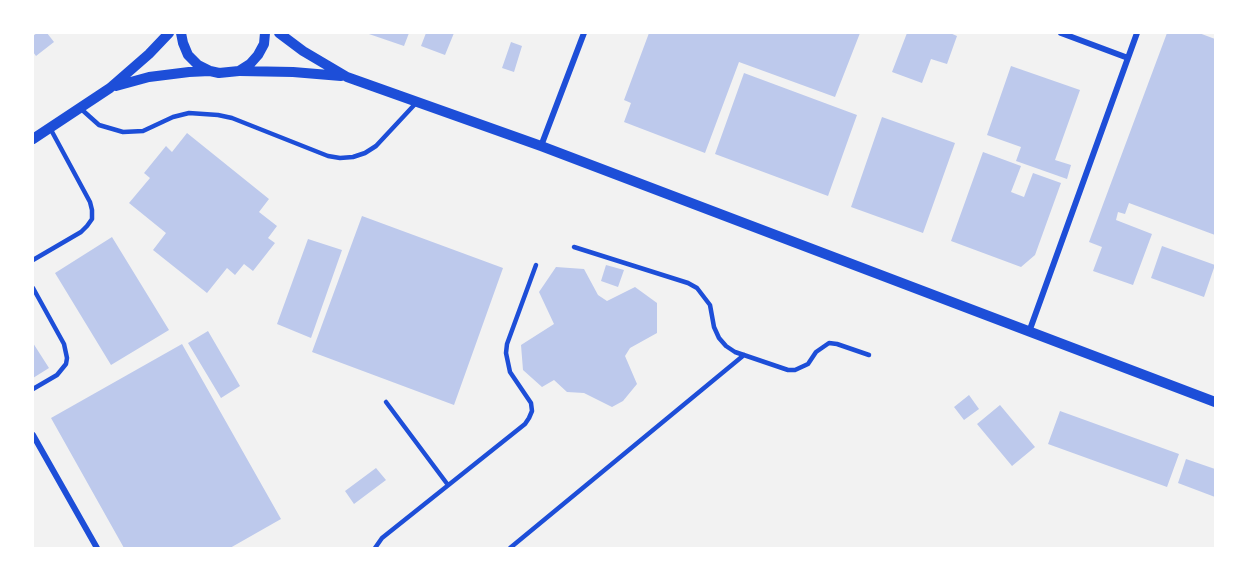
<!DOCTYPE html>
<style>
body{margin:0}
#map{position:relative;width:1248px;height:581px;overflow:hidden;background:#f2f2f2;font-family:Lato,sans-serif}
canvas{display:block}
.frame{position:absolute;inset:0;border:34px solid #fff;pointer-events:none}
</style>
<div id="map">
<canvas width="1248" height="581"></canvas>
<div class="frame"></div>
</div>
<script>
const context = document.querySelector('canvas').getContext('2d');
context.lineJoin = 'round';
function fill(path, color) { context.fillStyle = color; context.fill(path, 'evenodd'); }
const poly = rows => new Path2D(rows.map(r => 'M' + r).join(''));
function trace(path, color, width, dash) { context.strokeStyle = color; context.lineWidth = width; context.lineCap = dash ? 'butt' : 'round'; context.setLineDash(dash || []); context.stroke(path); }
const building = poly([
 [37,33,47,33,54,42,36,56,33,52,33,36],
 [366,33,409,33,404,46],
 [426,33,454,33,445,55,421,46],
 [649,33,860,33,835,97,739,62,705,153,624,122,631,103,624,100],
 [907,33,950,33,957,36,947,64,931,59,922,83,892,72],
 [1167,33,1199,33,1215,39,1215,235,1129,203,1125,214,1118,212,1116,220,1152,234,1133,285,1093,271,1102,247,1089,242],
 [511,42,522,46,514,72,502,68],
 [1011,66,1080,90,1055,160,1071,165,1067,179,1016,161,1021,147,987,135],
 [744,73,857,115,828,196,715,154],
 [882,117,955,143,923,233,851,207],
 [187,133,269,199,259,212,277,226,268,238,275,243,253,271,244,264,235,275,227,268,207,293,153,250,166,233,129,203,150,178,144,173,166,146,172,152],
 [983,152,1021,166,1011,192,1024,197,1033,173,1061,183,1035,255,1021,267,951,241],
 [362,216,503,268,454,405,312,352],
 [112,237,169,330,111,365,55,273],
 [308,239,342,250,311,338,277,324],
 [1162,246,1215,265,1204,297,1151,278],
 [606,265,624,270,618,287,601,281],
 [556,267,584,269,598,295,607,301,635,287,657,303,657,333,630,348,625,356,637,384,623,401,612,407,584,393,567,392,554,380,542,387,523,370,521,345,554,324,539,292],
 [208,331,240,386,221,398,188,343],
 [33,343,49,368,33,378],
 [182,344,281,519,230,548,124,548,51,418],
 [969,395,979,409,964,420,954,407],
 [1000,405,1035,447,1012,466,977,424],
 [1060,411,1179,454,1167,487,1048,444],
 [1186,459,1215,469,1215,497,1178,483],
 [376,468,386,480,354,504,345,491]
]);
const service = poly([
 [80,108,99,125,123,132,143,131,173,117,189,113,218,115,232,118,328,156,340,158,353,157,365,153,376,146,417,102],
 [574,247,688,283,697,288,710,305,714,327,719,338,726,346,735,352,788,370,795,370,808,364,816,352,829,343,837,344,869,355],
 [33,260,81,232,87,226,92,219,92,210,90,202,50,128],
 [33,288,64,344,67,358,66,364,57,375,33,389],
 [386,402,448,485],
 [375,548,382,538,525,424,529,418,532,411,531,403,510,372,506,353,507,344,536,265],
 [510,548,744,355]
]);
const minor = poly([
 [1061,33,1128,58],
 [541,146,584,33],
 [1029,332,1137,33],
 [33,435,97,548]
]);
const tertiary = poly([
 [181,33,183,43,188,55,198,65,210,71,219,73,239,71,250,64,258,55,264,44,265,33],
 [279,33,303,51,347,77,541,146,1215,402],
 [240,71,293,72,341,76],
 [116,86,149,77,189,72,210,71],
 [33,139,110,88,149,54,169,33]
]);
fill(building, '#bdc9ec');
trace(service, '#1d4ed8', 4.5);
trace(minor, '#1d4ed8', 6);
trace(tertiary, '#1d4ed8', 10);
</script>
